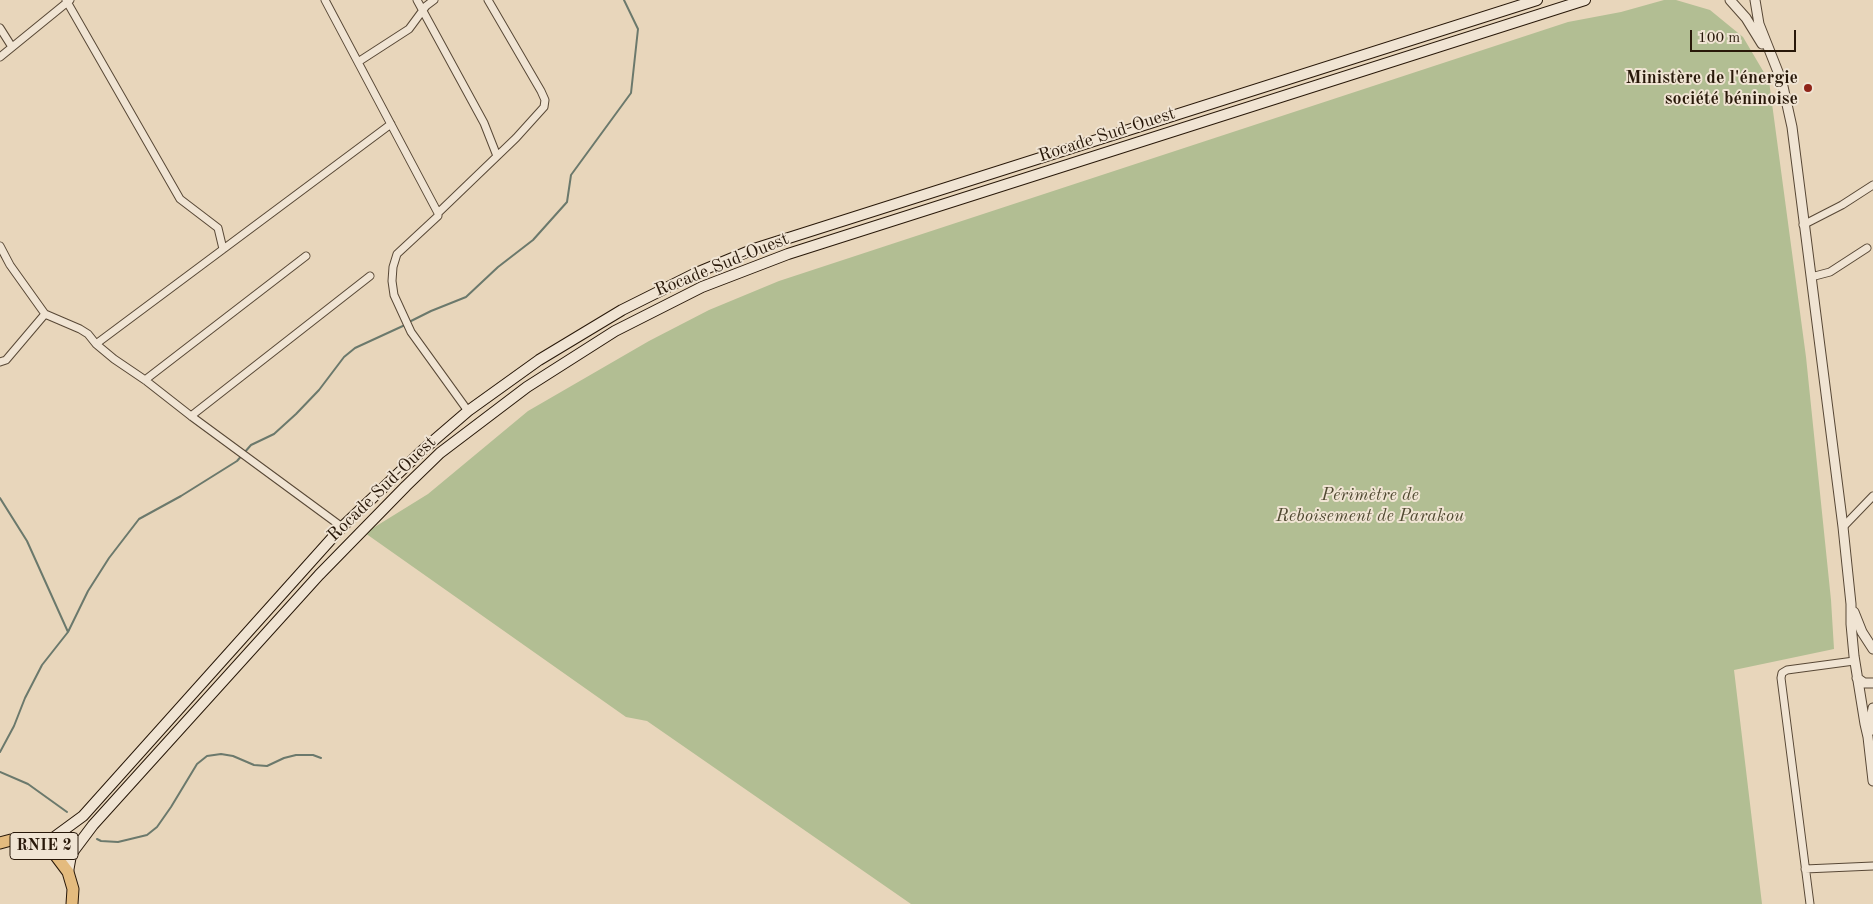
<!DOCTYPE html>
<meta charset="utf-8">
<style>
body{margin:0}
#map{position:relative;width:1873px;height:904px;overflow:hidden;background:#e8d6bb;font-family:"Old Standard TT",serif}
canvas{display:block}
.scale{position:absolute;left:1690px;top:30px;width:106px;height:22px;box-sizing:border-box;border:2px solid #281809;border-top:0;padding-left:6px;font-size:15px;line-height:18px;white-space:nowrap;color:#281809;-webkit-text-stroke:4px #f0e4d3;paint-order:stroke}
</style>
<div id="map">
<canvas width="1873" height="904"></canvas>
<div class="scale">100 m</div>
</div>
<script>
const context = document.querySelector('canvas').getContext('2d');
context.lineJoin = 'round';
function fill(path, color) { context.fillStyle = color; context.fill(path, 'evenodd'); }
const poly = rows => new Path2D(rows.map(r => 'M' + r).join(''));
function trace(path, color, width, dash) { context.strokeStyle = color; context.lineWidth = width; context.lineCap = dash ? 'butt' : 'round'; context.setLineDash(dash || []); context.stroke(path); }
function label(font, color, halo, rows, align = 'center') {
  context.font = font + ' "Old Standard TT",serif'; context.lineWidth = 4; context.setLineDash([]); context.textBaseline = 'middle'; context.strokeStyle = halo; context.fillStyle = color; for (const [text, x, y, turn = 0] of rows) {
    context.save(); context.translate(x, y); context.rotate((+turn || 0) * Math.PI / 180); context.textAlign = isNaN(turn) ? turn : align; if (halo) context.strokeText(text, 0, 0); context.fillText(text, 0, 0); context.restore();
  }
}
const green = poly([
 [1664,0,1676,0,1710,10,1743,37,1769,81,1806,357,1831,600,1834,649,1734,670,1762,904,911,904,647,721,626,717,365,533,428,494,528,411,649,341,709,310,779,281,1568,22,1621,12]
]);
const stream = poly([
 [409,322,431,311,466,297,498,267,533,240,567,202,571,175,631,93,638,29,624,0],
 [0,498,27,541,68,632],
 [0,752,14,726,25,698,42,665,68,632,88,591,109,558,139,519,181,496,237,461,251,445,274,434,296,414,319,390,344,357,355,348,405,325],
 [0,772,28,784,67,812],
 [97,839,101,841,118,842,147,835,157,827,171,807,197,764,207,756,221,754,233,756,254,765,267,766,284,758,296,755,313,755,321,758]
]);
const minor = poly([
 [66,0,180,199,218,228,223,249],
 [325,0,438,213],
 [417,0,484,123,497,156],
 [0,28,12,47],
 [0,57,70,0],
 [358,62,409,29,426,6,434,0],
 [1803,225,1842,205,1873,185],
 [0,246,10,265,45,314,80,329,88,334,96,344,114,359,145,380,191,416,342,527],
 [1811,277,1830,272,1867,248],
 [96,344,391,124],
 [0,362,6,360,45,314],
 [145,380,306,256],
 [468,411,411,332,394,295,392,281,393,267,397,254,438,216,438,213,516,138,544,107,545,100,541,91,488,0],
 [191,416,370,276],
 [1843,527,1873,496],
 [1805,869,1873,866],
 [1810,904,1781,678,1782,673,1787,670,1854,661]
]);
const tertiary = poly([
 [1730,0,1746,18,1762,44],
 [1755,0,1759,24,1782,82,1792,127,1843,527,1851,604,1851,624,1854,656,1865,724,1868,737,1873,781],
 [1854,612,1862,632,1873,649],
 [1857,678,1864,683,1873,683],
 [1869,732,1873,708]
]);
const secondary = poly([
 [39,844,53,838,83,816,342,527,425,448,468,411,539,360,622,310,696,273,754,249,1537,0],
 [68,872,71,855,75,849,93,825,319,575,406,486,440,453,527,387,615,331,702,287,788,254,1585,0]
]);
const primary = poly([
 [0,843,11,840,25,840,39,844,53,852,68,872,73,889,72,904]
]);
const markers = [
 [1808,88,5,"#8f2418"]
];
const shields = [
 [44,846,68]
];
const shieldNames = [
 ["RNIE 2",44,846]
];
const poiNames = [
 ["Ministère de l'énergie",1798,78],
 ["société béninoise",1798,99]
];
const streetNames = [
 ["Rocade Sud-Ouest",1107,135,-18],
 ["Rocade Sud-Ouest",722,265,-22],
 ["Rocade Sud-Ouest",382,489,-44]
];
const parkNames = [
 ["Périmètre de",1370,495],
 ["Reboisement de Parakou",1370,516]
];
fill(green, '#b2be93');
trace(stream, '#6b796c', 2);
trace(minor, '#584836', 9);
trace(tertiary, '#584836', 11);
trace(secondary, '#281809', 12);
trace(primary, '#281809', 13);
trace(minor, '#f0e4d3', 7);
trace(tertiary, '#f0e4d3', 9);
trace(secondary, '#f0e4d3', 10);
trace(primary, '#e4bb7e', 11);
for (const [x, y, r, color] of markers) { const dot = new Path2D(); dot.arc(x, y, r, 0, 2 * Math.PI); context.fillStyle = color; context.fill(dot); trace(dot, '#f0e4d3', 2); }
for (const [x, y, w] of shields) { const box = new Path2D(); box.roundRect(x - w / 2, y - 13.5, w, 27, 4); context.fillStyle = '#f0e4d3'; context.fill(box); trace(box, '#281809', 1); }
label('bold 16px', '#281809', null, shieldNames);
label('bold 18px', '#281809', '#f0e4d3', poiNames, 'right');
label('18px', '#281809', '#f0e4d3', streetNames);
label('italic 18px', '#514a32', '#f0e4d3', parkNames);
</script>
